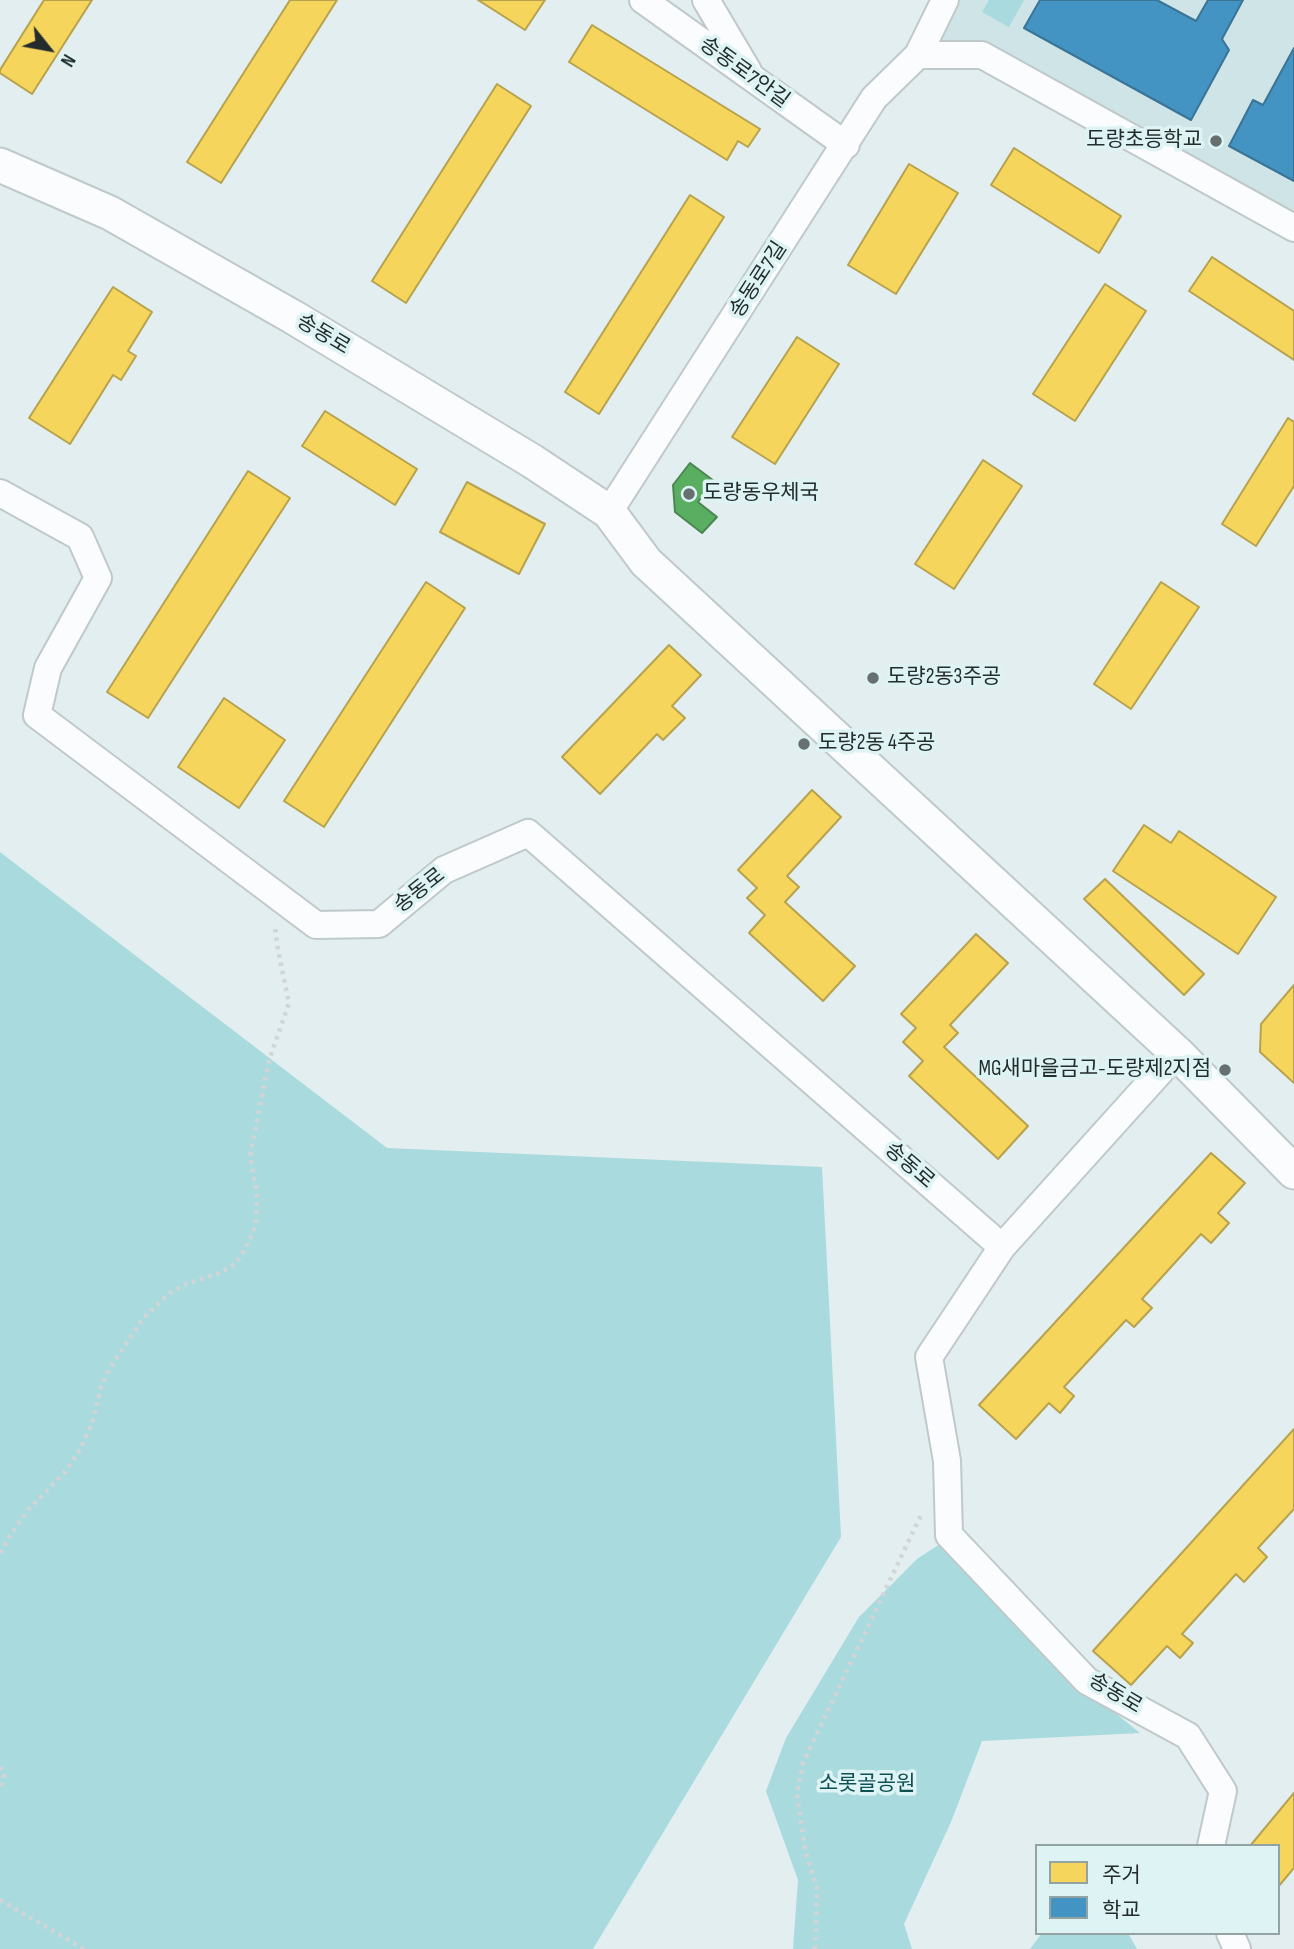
<!DOCTYPE html>
<meta charset="utf-8">
<style>
body{margin:0}
#map{position:relative;width:1294px;height:1949px;overflow:hidden;background:#e2eeef;font-family:"Sofia Sans Condensed","Noto Sans KR",sans-serif}
canvas{display:block}
.legend{position:absolute;left:1035px;top:1844px;width:245px;height:91px;box-sizing:border-box;background:#ddf3f4;border:2px solid #93a3a4;margin:0;padding:9px 12px;list-style:none;font-size:21px;color:#242c2d}
.legend li{display:flex;align-items:center;gap:14px;height:35px}
.legend b{width:35px;border:2px solid #93a3a4}
.north{position:absolute;left:14px;top:14px;width:70px;height:70px;-webkit-text-stroke:5px #ddf3f4;paint-order:stroke;rotate:121deg;font-size:19px;font-weight:700;line-height:28px;text-align:center;color:#242c2d}
.north::after{content:'';display:block;margin:auto;width:24px;height:32px;background:#242c2d;clip-path:polygon(50% 0,100% 100%,50% 72%,0 100%)}
</style>
<div id="map">
<canvas width="1294" height="1949"></canvas>
<ul class="legend">
<li><b style="height:19px;background:#f6d55c"></b>주거</li>
<li><b style="height:19px;background:#4393c3"></b>학교</li>
</ul>
<div class="north">N</div>
</div>
<script>
const context = document.querySelector('canvas').getContext('2d');
context.lineJoin = 'round';
function fill(path, color) { context.fillStyle = color; context.fill(path, 'evenodd'); }
const poly = rows => new Path2D(rows.map(r => 'M' + r).join(''));
function trace(path, color, width, dash) { context.strokeStyle = color; context.lineWidth = width; context.lineCap = dash ? 'butt' : 'round'; context.setLineDash(dash || []); context.stroke(path); }
function label(font, color, halo, rows, align = 'center') {
  context.font = font + ' "Sofia Sans Condensed","Noto Sans KR",sans-serif'; context.lineWidth = 7; context.setLineDash([]); context.textBaseline = 'middle'; context.strokeStyle = halo; context.fillStyle = color; for (const [text, x, y, turn = 0] of rows) {
    context.save(); context.translate(x, y); context.rotate((+turn || 0) * Math.PI / 180); context.textAlign = isNaN(turn) ? turn : align; if (halo) context.strokeText(text, 0, 0); context.fillText(text, 0, 0); context.restore();
  }
}
const built = poly([
 [945,0,1294,0,1294,228,982,55,918,55]
]);
const green = poly([
 [989,0,1024,0,1009,27,982,12],
 [0,852,387,1148,822,1167,841,1537,593,1949,0,1949],
 [940,1544,1088,1691,1140,1733,982,1741,951,1822,904,1924,912,1949,793,1949,798,1880,766,1791,786,1738,859,1617,917,1559],
 [1042,1933,1128,1933,1137,1949,1030,1949]
]);
const homes = poly([
 [44,0,92,0,32,94,0,73,0,70,44,0],
 [290,0,337,0,221,183,187,162,290,0],
 [478,0,545,0,525,30,478,0],
 [592,25,760,129,748,147,738,141,727,160,569,62,592,25],
 [497,84,531,106,406,303,372,281,497,84],
 [1014,148,1121,216,1099,253,991,185,1014,148],
 [909,164,958,193,896,294,848,265,909,164],
 [690,195,724,217,599,414,565,392,690,195],
 [1212,257,1294,311,1294,360,1189,291,1212,257],
 [1105,284,1146,311,1075,421,1033,394,1105,284],
 [113,287,152,312,128,351,136,356,121,380,113,375,70,444,29,418,113,287],
 [797,337,839,364,775,464,732,437,797,337],
 [325,411,417,469,395,505,302,446,325,411],
 [1288,418,1294,422,1294,486,1256,546,1222,524,1288,418],
 [983,460,1022,486,954,589,915,564,983,460],
 [248,471,290,498,148,718,107,692,248,471],
 [467,482,545,524,519,574,440,532,467,482],
 [426,582,465,608,324,827,284,801,426,582],
 [1161,582,1199,607,1131,709,1094,684,1161,582],
 [669,645,701,675,672,706,685,718,663,740,657,734,600,794,562,757,669,645],
 [224,698,285,740,239,808,178,767,224,698],
 [812,790,841,817,787,876,799,887,785,902,855,966,823,1001,749,933,765,915,747,898,757,888,738,870,812,790],
 [1144,825,1171,843,1179,831,1276,897,1238,954,1113,871,1144,825],
 [1105,879,1204,974,1184,995,1084,899,1105,879],
 [976,934,1008,963,950,1025,958,1033,944,1047,1028,1126,998,1159,909,1076,923,1061,903,1042,916,1028,901,1014,976,934],
 [1294,985,1294,1083,1260,1052,1261,1024,1294,985],
 [1211,1153,1245,1183,1218,1213,1229,1223,1211,1243,1201,1234,1142,1299,1152,1308,1134,1327,1126,1320,1064,1387,1074,1396,1060,1413,1049,1403,1016,1439,979,1405,1211,1153],
 [1294,1429,1294,1509,1258,1548,1267,1557,1244,1582,1236,1574,1182,1634,1193,1643,1180,1658,1167,1646,1131,1685,1093,1651,1294,1429],
 [1294,1793,1294,1868,1278,1887,1278,1846,1250,1846,1294,1793]
]);
const schools = poly([
 [1040,0,1157,0,1196,21,1208,0,1243,0,1222,39,1229,50,1191,120,1024,28,1040,0],
 [1294,48,1294,181,1229,146,1253,100,1263,105,1294,48]
]);
const public = poly([
 [690,463,714,481,698,502,717,517,702,533,675,512,673,485,690,463]
]);
const path = poly([
 [0,1553,9,1537,28,1510,64,1473,78,1453,92,1424,101,1387,111,1366,144,1317,170,1293,186,1284,220,1273,236,1263,243,1253,253,1233,256,1219,257,1193,250,1156,269,1060,289,1003,278,950,275,927],
 [0,1767,4,1775,0,1788],
 [0,1900,84,1949],
 [815,1949,817,1888,805,1850,797,1794,803,1763,921,1515]
]);
const minor = poly([
 [643,0,846,145],
 [706,0,748,71],
 [918,55,945,0],
 [0,493,80,537,98,578,48,668,37,715,316,925,379,924,444,870,528,833,1002,1247,929,1357,947,1461,949,1535,1087,1681,1188,1736,1223,1791,1211,1846],
 [609,512,874,98,918,55,982,55,1294,228],
 [1002,1247,1177,1053],
 [1230,1933,1237,1949]
]);
const tertiary = poly([
 [0,165,110,213,293,317,532,461,609,512,646,562,1177,1053,1294,1172]
]);
const markers = [
 [1216,141,7,"#667071"],
 [689,494,7,"#667071"],
 [873,678,7,"#667071"],
 [804,744,7,"#667071"],
 [1225,1070,7,"#667071"]
];
const streetNames = [
 ["송동로7안길",744,73,36],
 ["송동로7길",759,280,-57],
 ["송동로",323,335,31],
 ["송동로",420,891,-38],
 ["송동로",909,1166,41],
 ["송동로",1115,1694,31]
];
const poiNames = [
 ["도량초등학교",1202,141,"right"],
 ["도량동우체국",703,494],
 ["도량2동3주공",887,678],
 ["도량2동 4주공",818,744],
 ["MG새마을금고-도량제2지점",1211,1070,"right"]
];
const parkNames = [
 ["소롯골공원",867,1785]
];
fill(built, '#cfe4e6');
fill(green, '#a9dade');
fill(homes, '#f6d55c');
trace(homes, '#b7a24e', 2);
fill(schools, '#4393c3');
trace(schools, '#3a7496', 2);
fill(public, '#5aae61');
trace(public, '#4a8751', 2);
trace(minor, '#c0c9ca', 30);
trace(tertiary, '#c0c9ca', 37);
trace(path, '#d2d5d6', 4.5, [3.5, 5]);
trace(minor, '#fbfcfd', 26);
trace(tertiary, '#fbfcfd', 33);
for (const [x, y, r, color] of markers) { const dot = new Path2D(); dot.arc(x, y, r, 0, 2 * Math.PI); context.fillStyle = color; context.fill(dot); trace(dot, '#ddf3f4', 2.5); }
label('21px', '#242c2d', '#ddf3f4', streetNames);
label('21px', '#242c2d', '#ddf3f4', poiNames, 'left');
label('21px', '#0f5055', '#ddf3f4', parkNames);
</script>
